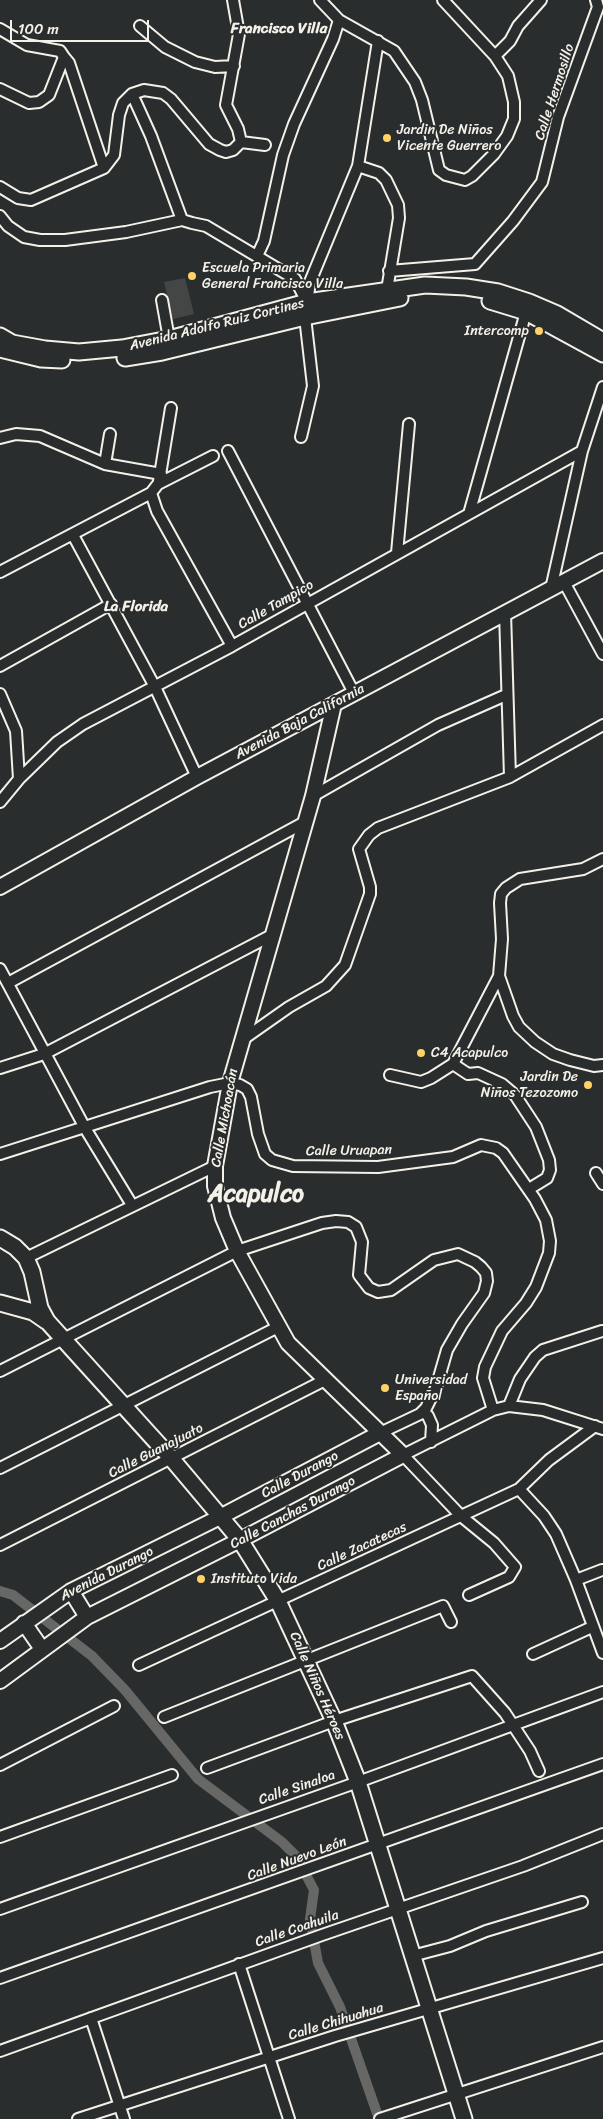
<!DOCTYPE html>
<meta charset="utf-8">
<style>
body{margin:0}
#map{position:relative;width:603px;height:2119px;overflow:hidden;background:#2a2d2e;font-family:Sriracha,sans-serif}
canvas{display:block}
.scale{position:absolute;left:10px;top:20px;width:139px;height:22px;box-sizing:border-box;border:2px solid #f4f1e8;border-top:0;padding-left:6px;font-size:15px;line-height:18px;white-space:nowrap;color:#f4f1e8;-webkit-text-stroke:4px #2a2d2e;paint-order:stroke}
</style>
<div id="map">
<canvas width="603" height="2119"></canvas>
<div class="scale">100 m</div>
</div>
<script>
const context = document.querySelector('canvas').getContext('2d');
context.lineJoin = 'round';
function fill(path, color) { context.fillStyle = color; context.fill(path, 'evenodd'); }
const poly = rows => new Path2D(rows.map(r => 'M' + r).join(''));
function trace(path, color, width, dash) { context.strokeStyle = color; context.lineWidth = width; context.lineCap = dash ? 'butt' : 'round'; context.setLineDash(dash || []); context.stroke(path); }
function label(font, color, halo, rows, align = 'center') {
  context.font = font + ' Sriracha,sans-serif'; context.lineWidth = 4; context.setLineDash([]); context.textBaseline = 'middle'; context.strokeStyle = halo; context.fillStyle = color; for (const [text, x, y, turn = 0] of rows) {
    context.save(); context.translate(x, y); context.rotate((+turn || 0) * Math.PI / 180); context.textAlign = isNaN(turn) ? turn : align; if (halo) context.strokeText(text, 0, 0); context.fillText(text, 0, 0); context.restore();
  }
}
const green = poly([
 [185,278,194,314,173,319,164,282]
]);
const canal = poly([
 [0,1591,13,1595,92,1656,125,1690,198,1779,282,1842,296,1856,314,1890,310,1919,318,1963,340,2007,379,2119]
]);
const street = poly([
 [233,0,239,34,226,105,238,129,241,142],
 [320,0,339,20,394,51,415,82,422,100,439,170,446,175,465,180,472,176,494,154,507,136,514,119,514,102,508,76,495,56,443,0],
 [140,26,165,47,195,62,215,67,234,66],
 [0,29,27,45,60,51,64,57,49,95,39,102,29,103,0,89],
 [495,56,510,41,518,26,541,0],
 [64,57,69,63,104,168],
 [132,94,151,136,182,220],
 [241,142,265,145],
 [358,166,379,173,386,180,398,205,399,218,387,290],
 [0,187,18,198,31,200,104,168,114,155,119,115,123,103,132,94,144,90,163,93,171,99,209,144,220,150,226,152,233,150,241,142],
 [0,216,8,226,24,237,40,240,65,240,126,232,182,220,192,223,206,226,295,279,307,302],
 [257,256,264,241,283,155,294,124,333,39,339,20],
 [389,271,475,264,513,221,542,182,558,117,598,7,596,0],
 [162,300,169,339],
 [301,437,313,386,305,317,310,282,358,166,378,41],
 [0,438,16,434,40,436,105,464,161,474],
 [228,451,354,693],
 [105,464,110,434],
 [159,481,171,408],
 [151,493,157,511,232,646],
 [469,514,526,312],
 [73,535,155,687,197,777],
 [397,553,409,424],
 [0,572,151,493,158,484,213,456],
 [564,582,603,654],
 [551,589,582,451,603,387],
 [505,612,510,777],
 [0,666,111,604],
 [0,694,16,731,19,779],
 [313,796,438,725,506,695],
 [0,802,19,779,57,742,83,724,232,646,582,451],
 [0,969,85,1128,132,1205],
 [499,976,513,1016,519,1027,535,1042,553,1054,570,1060,594,1066,603,1065],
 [8,983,305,822],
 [242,1040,289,1007,326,986,345,965,370,894,370,887,359,849,369,835,378,828,510,777,603,725],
 [453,1064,468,1074,478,1073,502,1084,515,1095,536,1127,549,1160,550,1170,547,1178,529,1189],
 [0,1068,44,1054,270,936],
 [390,1075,421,1082,431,1078,453,1064,499,976,502,939,500,903,501,894,506,888,520,879,583,869,603,859],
 [0,1154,210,1087,230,1083,240,1085,247,1089,251,1097,258,1134,265,1154,272,1160,293,1166,378,1167,453,1157,481,1145,496,1148,503,1153,535,1199,546,1220,550,1241,549,1253,536,1287,526,1303,502,1331,485,1367,483,1378,493,1410],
 [596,1173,603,1184],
 [26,1258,215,1166],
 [0,1371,237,1251,322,1223,336,1221,348,1222,356,1227,362,1242,359,1275,369,1288,378,1292,391,1290,434,1260,458,1254,475,1262,481,1267,486,1273,487,1281,484,1293,462,1324,447,1350,436,1388,426,1408,420,1414,380,1433],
 [509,1406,520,1379,535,1357,543,1350,602,1331],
 [423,1411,428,1416,432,1425,431,1442],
 [0,1468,278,1327],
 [519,1489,544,1516,556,1534,576,1580,603,1653],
 [0,1545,325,1380],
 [576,1580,602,1570],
 [469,1595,509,1577,515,1567,494,1543,461,1516,403,1455,493,1410,509,1406,543,1410,603,1429],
 [533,1654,592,1627],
 [139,1665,519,1489,549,1460,595,1426],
 [164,1717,443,1606,451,1622],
 [0,1765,114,1706],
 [207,1768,334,1721,472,1676,505,1713,530,1751,539,1771],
 [0,1837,172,1775],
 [0,1909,358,1782,603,1692],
 [412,1956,450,1946,486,1931,582,1902],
 [239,1964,289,2119],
 [0,1978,603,1764],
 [91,2018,124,2119],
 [0,2051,322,1935,523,1866,603,1834],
 [78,2119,335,2036,603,1958],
 [380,2119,603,2047]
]);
const secondary = poly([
 [0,887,197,777,603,561],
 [71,1591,87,1617],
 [24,1623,42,1649],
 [0,1641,71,1591,220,1517,380,1433],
 [0,1681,87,1617,240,1540,403,1455,288,1343,237,1251,223,1218,215,1186,215,1166,230,1083,313,796,334,704]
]);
const primary = poly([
 [490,301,526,312,603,354],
 [0,336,12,343,45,349,79,352,122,348,169,339,307,302,425,285,466,287,498,292,529,302,557,314,603,341],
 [0,349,41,359,62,360],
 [125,358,162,352,305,317,400,298],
 [0,1238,15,1247,26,1258,32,1272,40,1308,47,1321,171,1458,240,1540,278,1601,334,1721,358,1782,464,2119],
 [0,1303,33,1312,46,1321]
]);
const markers = [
 [387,138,5,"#ffd166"],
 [192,276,5,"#ffd166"],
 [539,331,5,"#ffd166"],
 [421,1053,5,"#ffd166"],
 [588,1085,5,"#ffd166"],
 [385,1388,5,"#ffd166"],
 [201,1579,5,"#ffd166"]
];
const streetNames = [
 ["Calle Hermosillo",555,92,-72],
 ["Avenida Adolfo Ruiz Cortines",217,325,-14],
 ["Calle Tampico",276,605,-30],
 ["Avenida Baja California",300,722,-28],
 ["Calle Michoacán",225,1118,-80],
 ["Calle Uruapan",349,1151,-1],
 ["Calle Guanajuato",156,1451,-27],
 ["Calle Durango",300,1475,-28],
 ["Calle Canchas Durango",293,1513,-28],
 ["Calle Zacatecas",362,1547,-25],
 ["Avenida Durango",107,1574,-27],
 ["Calle Niños Héroes",317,1686,66],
 ["Calle Sinaloa",297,1788,-19],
 ["Calle Nuevo León",297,1859,-20],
 ["Calle Coahuila",297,1929,-19],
 ["Calle Chihuahua",336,2022,-17]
];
const poiNames = [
 ["Jardin De Niños",397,130],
 ["Vicente Guerrero",397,146],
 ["Escuela Primaria",202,268],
 ["General Francisco Villa",202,284],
 ["Intercomp",529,331,"right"],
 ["C4 Acapulco",431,1053],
 ["Jardin De",578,1077,"right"],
 ["Niños Tezozomo",578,1093,"right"],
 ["Universidad",395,1380],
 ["Español",395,1396],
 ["Instituto Vida",211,1579]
];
const neighbourhoodNames = [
 ["Francisco Villa",279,29],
 ["La Florida",136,607]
];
const townNames = [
 ["Acapulco",256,1195]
];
fill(green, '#444645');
trace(canal, '#676866', 10);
trace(street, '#f4f1e8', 14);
trace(secondary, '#f4f1e8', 18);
trace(primary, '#f4f1e8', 19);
trace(street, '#2a2d2e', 10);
trace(secondary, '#2a2d2e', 14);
trace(primary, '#2a2d2e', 15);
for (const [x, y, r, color] of markers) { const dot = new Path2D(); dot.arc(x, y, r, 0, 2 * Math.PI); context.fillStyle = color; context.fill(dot); trace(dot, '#2a2d2e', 2); }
label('14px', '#f4f1e8', '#2a2d2e', streetNames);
label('14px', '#f4f1e8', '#2a2d2e', poiNames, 'left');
label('bold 15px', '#f4f1e8', '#2a2d2e', neighbourhoodNames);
label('bold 24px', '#f4f1e8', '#2a2d2e', townNames);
</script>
